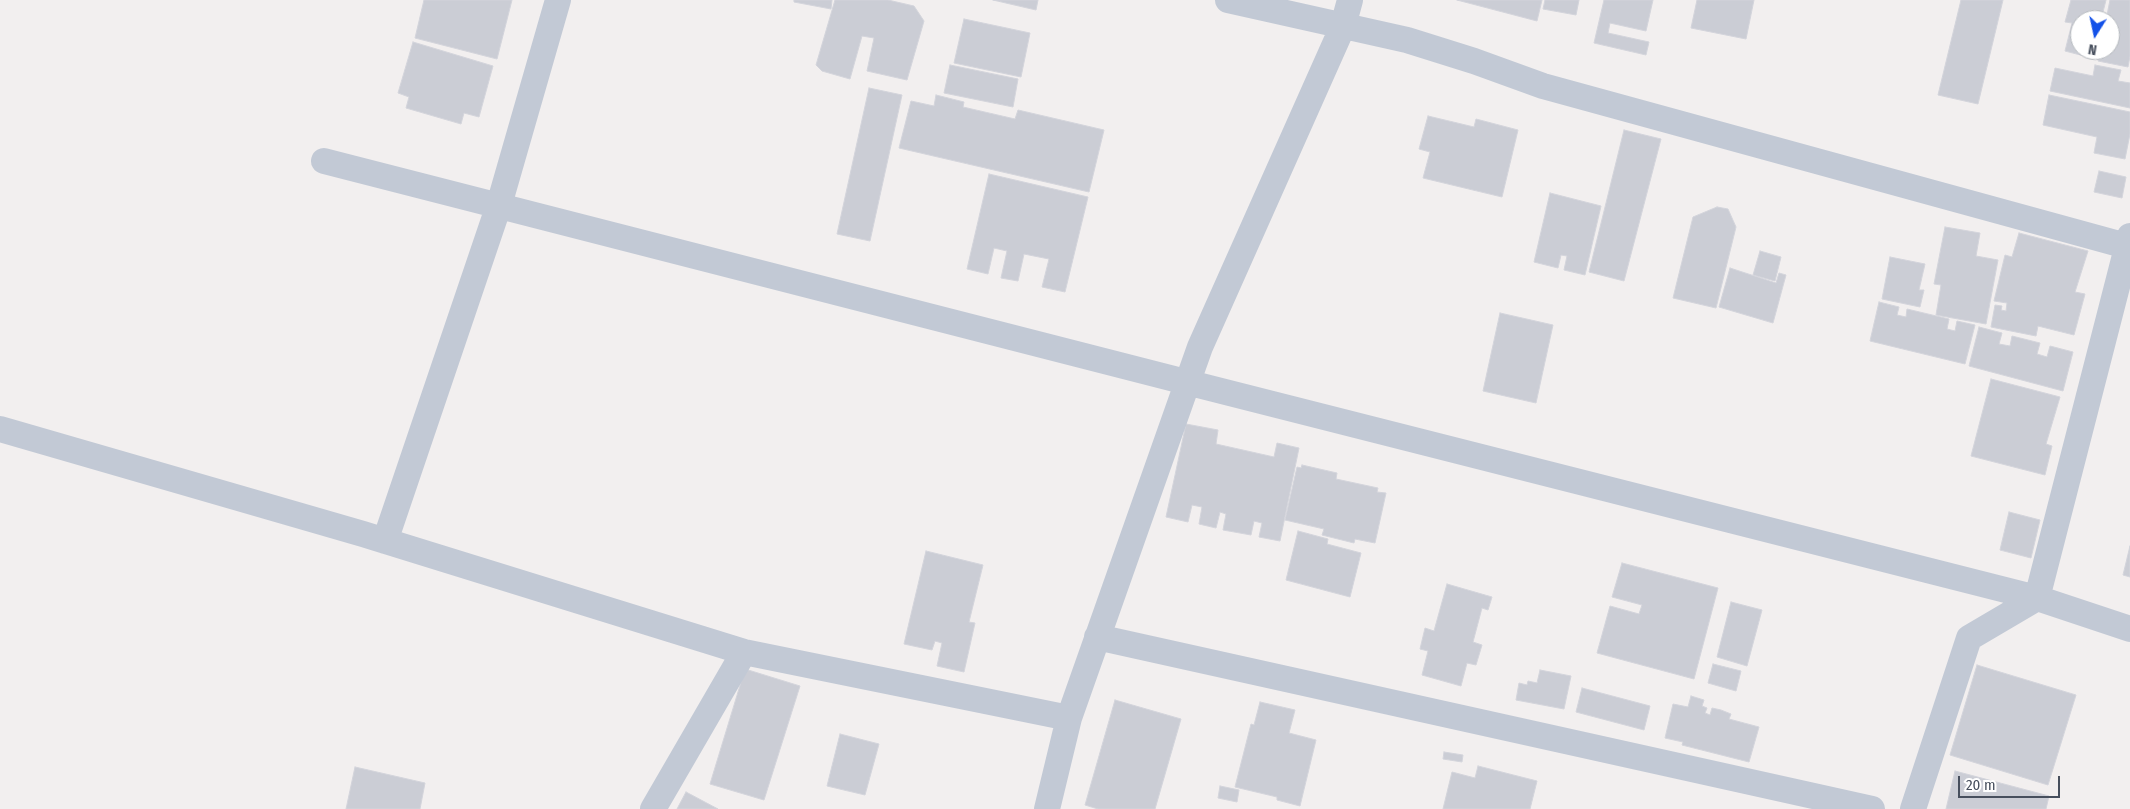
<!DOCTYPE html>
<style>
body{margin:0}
#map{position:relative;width:2130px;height:809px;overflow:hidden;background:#f2efef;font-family:"Fira Sans Condensed",sans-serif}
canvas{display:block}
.north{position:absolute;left:2070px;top:10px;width:50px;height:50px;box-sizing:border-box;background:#fff;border:1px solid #b5b9be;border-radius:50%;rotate:190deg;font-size:14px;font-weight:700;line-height:20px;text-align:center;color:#474f5d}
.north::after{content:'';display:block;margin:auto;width:18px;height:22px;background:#1351e8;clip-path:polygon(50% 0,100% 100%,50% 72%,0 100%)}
.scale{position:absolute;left:1958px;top:776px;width:102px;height:22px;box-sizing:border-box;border:2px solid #474f5d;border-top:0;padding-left:6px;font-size:15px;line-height:18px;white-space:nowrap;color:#474f5d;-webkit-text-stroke:4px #fff;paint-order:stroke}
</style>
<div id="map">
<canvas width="2130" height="809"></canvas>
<div class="north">N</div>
<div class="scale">20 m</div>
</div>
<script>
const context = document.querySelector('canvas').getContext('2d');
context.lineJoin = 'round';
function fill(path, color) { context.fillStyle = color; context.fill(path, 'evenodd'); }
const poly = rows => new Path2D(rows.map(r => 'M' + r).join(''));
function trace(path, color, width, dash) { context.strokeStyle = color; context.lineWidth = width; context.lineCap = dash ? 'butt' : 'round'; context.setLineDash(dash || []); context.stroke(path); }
const building = poly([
 [424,0,512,0,497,59,415,38,424,0],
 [794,0,832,0,831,9,794,2,794,0],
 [835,0,888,0,914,6,924,21,907,80,867,71,874,38,862,36,850,79,822,71,816,65,835,0],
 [993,0,1038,0,1036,10,993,0],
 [1457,0,1542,0,1537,21,1457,0],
 [1545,0,1579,0,1576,15,1543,9,1545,0],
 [1604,0,1653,0,1646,31,1610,23,1608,33,1649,42,1646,55,1594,43,1604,0],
 [1697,0,1754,0,1746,39,1691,28,1697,0],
 [1961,0,2003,0,1978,104,1938,95,1961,0],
 [2071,0,2106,0,2101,20,2080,20,2080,50,2094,50,2092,58,2065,51,2072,23,2065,22,2071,0],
 [2110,0,2130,0,2130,56,2128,67,2098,61,2100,50,2110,50,2110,20,2106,20,2110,0],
 [964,19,1030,33,1021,77,954,63,964,19],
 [413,42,493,66,479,117,464,113,461,124,406,108,409,97,398,93,413,42],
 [950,65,1018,79,1013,107,944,93,950,65],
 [2095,65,2121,70,2118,81,2130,83,2130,108,2050,91,2055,68,2093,76,2095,65],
 [869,88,902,95,870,241,837,234,869,88],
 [936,95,964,102,963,107,1015,119,1018,110,1104,130,1089,192,899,148,911,101,934,106,936,95],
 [2049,95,2130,112,2130,134,2125,159,2094,153,2097,137,2043,125,2049,95],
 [1428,116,1474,127,1476,119,1518,130,1502,197,1423,178,1430,152,1419,149,1428,116],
 [1624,130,1661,139,1624,281,1589,272,1624,130],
 [2099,171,2126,177,2122,198,2094,192,2099,171],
 [989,174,1088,197,1065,292,1042,287,1049,259,1024,254,1018,281,1001,278,1007,251,994,248,988,274,967,269,989,174],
 [1550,193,1601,206,1585,275,1564,270,1567,256,1561,255,1558,268,1534,262,1550,193],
 [1717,207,1728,209,1736,227,1716,308,1673,298,1693,217,1717,207],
 [1945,227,1980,233,1976,256,1998,260,1986,324,1936,315,1941,285,1934,284,1945,227],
 [2019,233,2088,251,2075,292,2085,294,2074,335,2038,326,2036,336,1991,327,1995,305,2002,306,2001,310,2006,311,2007,303,1994,301,2005,255,2012,257,2019,233],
 [1760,251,1781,257,1775,281,1753,275,1760,251],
 [1890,257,1925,264,1919,290,1924,290,1920,307,1882,299,1890,257],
 [1730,268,1776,283,1779,273,1786,275,1773,323,1719,307,1730,268],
 [1879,302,1899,307,1897,315,1906,317,1907,309,1949,319,1947,329,1955,331,1957,321,1975,325,1965,364,1870,341,1879,302],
 [1500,313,1553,325,1536,403,1483,391,1500,313],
 [1979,327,2002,333,1999,344,2010,346,2012,336,2040,343,2037,354,2047,357,2050,346,2073,352,2063,391,1969,366,1979,327],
 [1991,379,2060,397,2046,444,2052,446,2045,475,1971,456,1991,379],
 [1186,424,1218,430,1216,444,1274,457,1277,443,1299,448,1280,541,1259,537,1262,523,1254,521,1251,535,1223,530,1226,514,1220,512,1216,528,1199,524,1202,507,1192,505,1188,522,1166,517,1186,424],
 [1302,465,1337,473,1336,479,1378,488,1377,492,1386,493,1375,543,1355,539,1354,543,1322,535,1324,529,1285,520,1297,467,1301,468,1302,465],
 [2009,512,2040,520,2031,558,2000,550,2009,512],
 [1298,531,1328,539,1327,544,1361,553,1350,597,1286,580,1298,531],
 [2130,546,2130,577,2123,575,2130,546],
 [926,551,983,565,969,622,975,623,964,672,937,666,942,643,935,641,932,650,904,644,926,551],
 [1622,563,1718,588,1694,679,1597,653,1610,606,1639,614,1642,605,1612,597,1622,563],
 [1447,584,1492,597,1488,610,1482,608,1473,642,1482,645,1476,665,1467,663,1461,686,1422,675,1428,651,1420,649,1425,628,1434,631,1447,584],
 [1731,602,1762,610,1747,666,1717,657,1731,602],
 [1713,664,1741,671,1736,691,1708,683,1713,664],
 [1977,665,2076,695,2048,785,1950,755,1977,665],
 [745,669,800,686,764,800,710,784,745,669],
 [1540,670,1571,676,1564,709,1516,700,1519,683,1527,685,1528,681,1537,683,1540,670],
 [1582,688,1650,706,1644,730,1576,712,1582,688],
 [1691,696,1704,700,1702,706,1707,708,1705,713,1710,715,1712,708,1721,710,1731,714,1729,719,1759,727,1749,762,1682,745,1683,742,1665,738,1673,704,1688,707,1691,696],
 [1115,700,1181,719,1155,809,1098,809,1085,805,1115,700],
 [1260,702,1295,710,1289,733,1316,740,1300,806,1277,800,1277,797,1235,787,1251,724,1254,725,1260,702],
 [840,734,879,744,865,795,827,786,840,734],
 [1444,752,1463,755,1462,762,1443,759,1444,752],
 [1478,766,1537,781,1530,809,1443,809,1452,772,1475,778,1478,766],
 [355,767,425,783,420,809,346,809,355,767],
 [1955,771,2049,796,2046,809,1946,809,1955,771],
 [1220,786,1239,790,1237,802,1218,798,1220,786],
 [686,792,718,809,677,809,686,792]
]);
const street = poly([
 [1228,0,1407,40,1474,61,1543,86,2130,247],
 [324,161,1186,382,2037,598,2130,629],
 [0,429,363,534,744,652,1069,718],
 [385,541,499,205,558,0],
 [1097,637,1872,809],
 [653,809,744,652],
 [1047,809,1069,718,1200,347,1343,26,1350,0],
 [1913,809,1969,638,2037,598,2130,236]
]);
fill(building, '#cbcdd5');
trace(building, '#d3d4db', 1);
trace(street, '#c2c9d5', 26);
</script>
